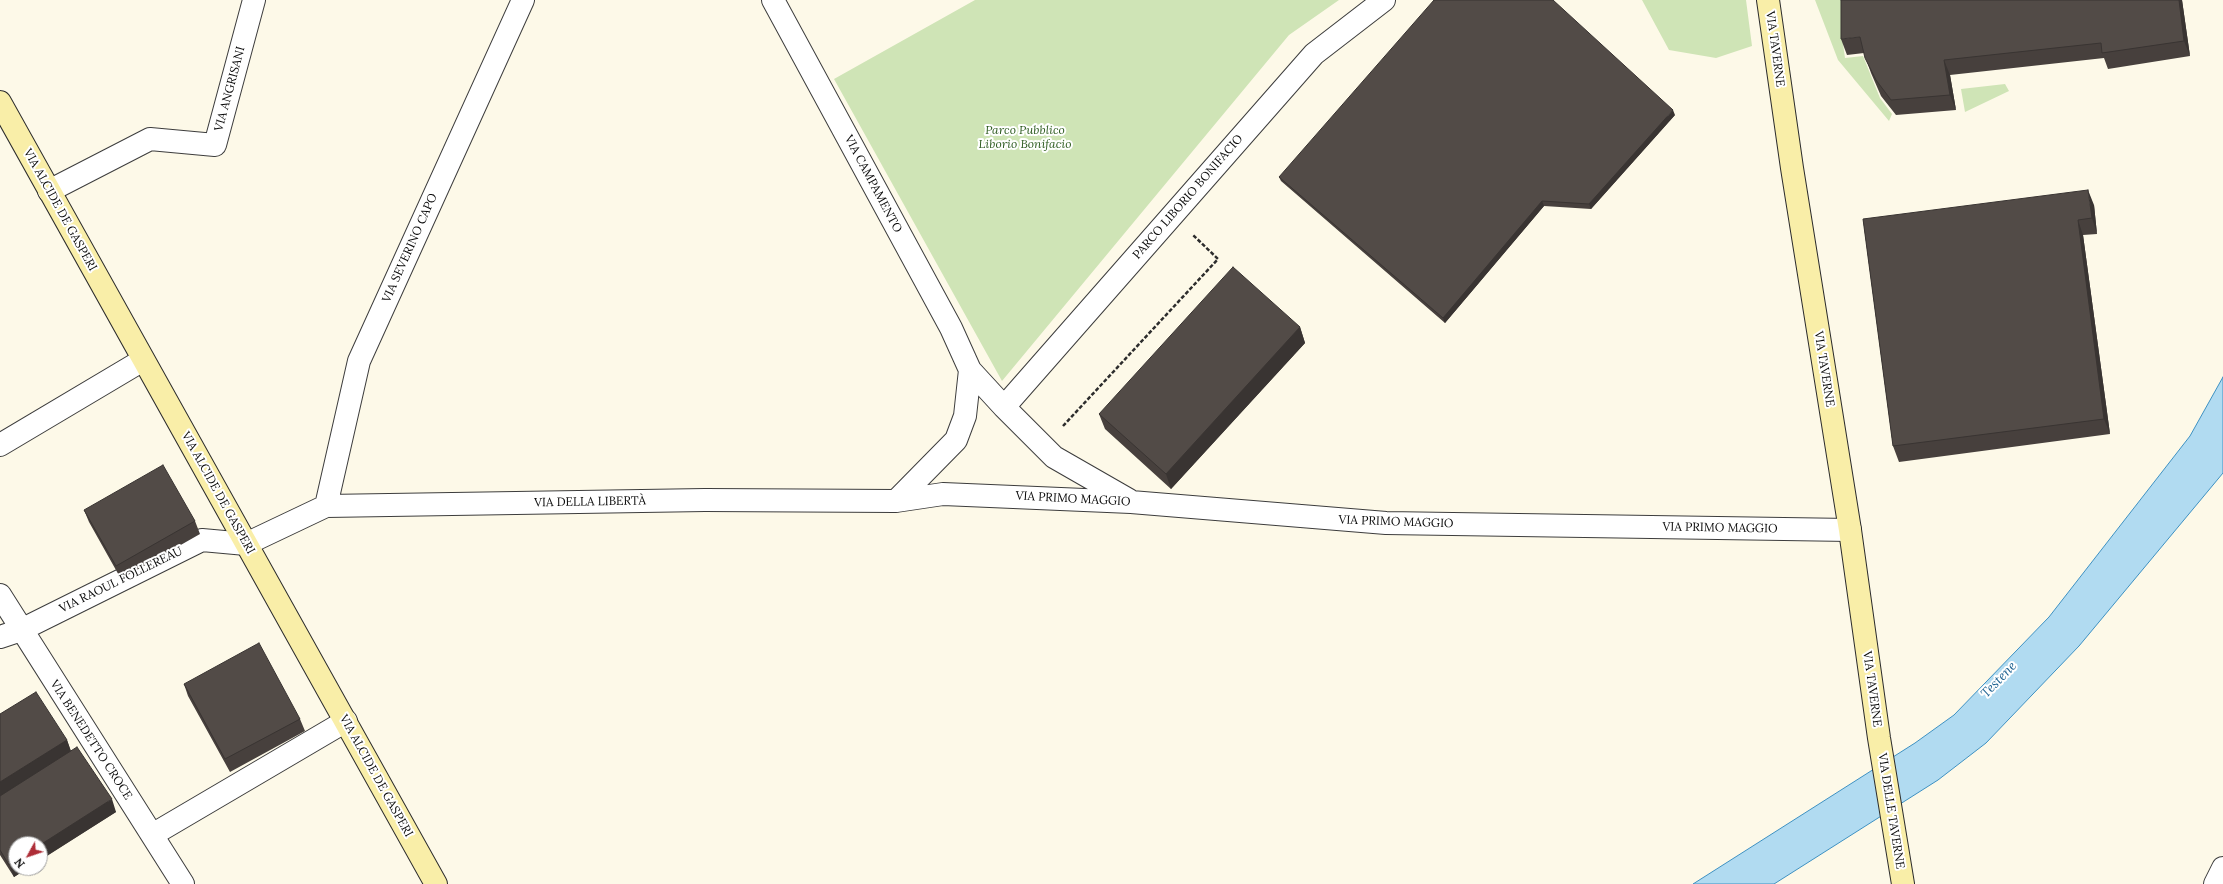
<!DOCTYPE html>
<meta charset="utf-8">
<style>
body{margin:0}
#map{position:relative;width:2223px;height:884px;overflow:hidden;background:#fdf9e8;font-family:Lora,serif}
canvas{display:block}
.north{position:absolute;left:8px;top:836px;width:40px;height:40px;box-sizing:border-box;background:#fff;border:1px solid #9d9d9d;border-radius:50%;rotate:230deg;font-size:11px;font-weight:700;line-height:16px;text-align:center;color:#0a0a0a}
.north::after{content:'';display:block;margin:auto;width:14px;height:18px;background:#ae2d37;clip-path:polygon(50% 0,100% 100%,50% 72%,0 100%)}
</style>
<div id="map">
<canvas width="2223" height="884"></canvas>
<div class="north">N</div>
</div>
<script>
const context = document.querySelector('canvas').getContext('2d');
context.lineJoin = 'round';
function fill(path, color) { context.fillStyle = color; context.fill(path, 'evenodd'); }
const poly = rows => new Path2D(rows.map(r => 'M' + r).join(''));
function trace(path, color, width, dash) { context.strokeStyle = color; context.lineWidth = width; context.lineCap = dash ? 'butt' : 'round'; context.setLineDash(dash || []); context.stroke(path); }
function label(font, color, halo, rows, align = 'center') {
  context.font = font + ' Lora,serif'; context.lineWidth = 4; context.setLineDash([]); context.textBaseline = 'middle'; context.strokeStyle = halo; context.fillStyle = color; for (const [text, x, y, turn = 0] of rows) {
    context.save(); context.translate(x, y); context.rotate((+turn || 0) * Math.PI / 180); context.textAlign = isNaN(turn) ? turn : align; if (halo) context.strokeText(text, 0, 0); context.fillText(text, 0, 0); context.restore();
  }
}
const green = poly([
 [975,0,1339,0,1289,35,1002,381,834,79],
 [1642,0,1746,0,1752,46,1716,58,1669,50],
 [1815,0,1846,0,1843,44,1845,58,1863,56,1880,98,1892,114,1889,121,1838,60],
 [2005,84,2009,91,1965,112,1961,89]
]);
const water = poly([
 [2223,377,2223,473,2079,646,1986,743,1938,780,1774,884,1693,884,1915,743,1954,715,2049,617,2190,436,2223,377]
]);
const path = poly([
 [1063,426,1218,259,1193,235]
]);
const street = poly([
 [773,0,951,328,970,370,1004,407,1054,457,1129,500],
 [49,191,150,139,215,145,254,0],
 [1004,407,1314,54,1384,0],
 [0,445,143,360],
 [896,501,956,440,965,416,970,370],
 [326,506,359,361,523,0],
 [0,595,183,884],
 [0,637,21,630,202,540,246,544,326,506,705,500,896,501,943,494,1131,502,1386,523,1850,530],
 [152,835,346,721],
 [2215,884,2223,868]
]);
const secondary = poly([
 [1768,0,1792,168,1850,530,1879,738,1903,884],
 [0,102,436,884]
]);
const wall = poly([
 [2182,0,2190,56,2108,69,2104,58,1950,75,1956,110,1896,115,1881,96,1871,73,1864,53,1847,55,1841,39],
 [1675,115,1591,209,1544,206,1445,323,1281,181,1279,177],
 [2094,205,2097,234,2083,235,2110,434,1899,462,1893,446,1863,219],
 [1300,327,1305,343,1171,489,1105,429,1099,414],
 [84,510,195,521,200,534,121,579,89,522],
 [184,684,300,719,305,731,230,772,188,696],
 [0,714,67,740,71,751,116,812,14,877,0,855]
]);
const shadedWall = poly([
 [2179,0,2182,0,2190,56,2184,41],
 [1944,60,1950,75,1956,110,1950,95],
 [1673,110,1675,115,1591,209,1589,204],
 [2088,190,2094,205,2097,234,2092,218],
 [1542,201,1544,206,1445,323,1443,318],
 [2078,220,2083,235,2110,434,2104,419],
 [1300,327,1305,343,1171,489,1166,474],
 [67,740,71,752,0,797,0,782],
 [112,799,116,812,40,860,40,845],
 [16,860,16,868,28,868,14,877,9,865]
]);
const building = poly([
 [1434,0,1553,0,1673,110,1589,204,1542,201,1443,318,1279,177,1434,0],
 [1841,0,2179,0,2184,41,2102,53,2101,43,1944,60,1950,95,1891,100,1876,80,1865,58,1860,37,1841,39,1841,0],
 [2088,190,2092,218,2078,220,2104,419,1893,446,1863,219,2088,190],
 [1233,267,1300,327,1166,474,1099,414,1233,267],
 [163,465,195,521,116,566,84,510,163,465],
 [259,643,300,719,225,759,184,684,259,643],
 [36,692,67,740,0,782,0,714,36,692],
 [77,747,112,799,40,845,40,844,16,844,16,860,9,865,0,850,0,796,77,747]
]);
const streetNames = [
 ["VIA TAVERNE",1775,49,82],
 ["VIA ANGRISANI",230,89,-75],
 ["VIA CAMPAMENTO",873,184,62],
 ["PARCO LIBORIO BONIFACIO",1188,197,-49],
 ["VIA ALCIDE DE GASPERI",60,210,61],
 ["VIA SEVERINO CAPO",410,248,-66],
 ["VIA TAVERNE",1824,369,81],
 ["VIA ALCIDE DE GASPERI",218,493,61],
 ["VIA PRIMO MAGGIO",1073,499,3],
 ["VIA DELLA LIBERTÀ",590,502,-1],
 ["VIA PRIMO MAGGIO",1396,522,2],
 ["VIA PRIMO MAGGIO",1720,528,1],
 ["VIA RAOUL FOLLEREAU",121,580,-26],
 ["VIA TAVERNE",1872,689,82],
 ["VIA BENEDETTO CROCE",91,740,57],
 ["VIA ALCIDE DE GASPERI",376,776,61],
 ["VIA DELLE TAVERNE",1891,811,81]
];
const parkNames = [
 ["Parco Pubblico",1025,131],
 ["Liborio Bonifacio",1025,145]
];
const waterNames = [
 ["Testene",1999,680,-46]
];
fill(green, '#cfe4b6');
fill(water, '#b1dbf1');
trace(water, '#3e91c2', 1);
trace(street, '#3d3d3d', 24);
trace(secondary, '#2c2c2c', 24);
trace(path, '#2c2c2c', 2.5, [4, 2]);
trace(street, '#fff', 22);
trace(secondary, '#f9eea8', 22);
fill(wall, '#47403d');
fill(shadedWall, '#393432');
fill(building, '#524b47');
trace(building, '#393432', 1);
label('12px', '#0a0a0a', '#fff', streetNames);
label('italic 12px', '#2e5c20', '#fff', parkNames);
label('italic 13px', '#1e6291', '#fff', waterNames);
</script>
